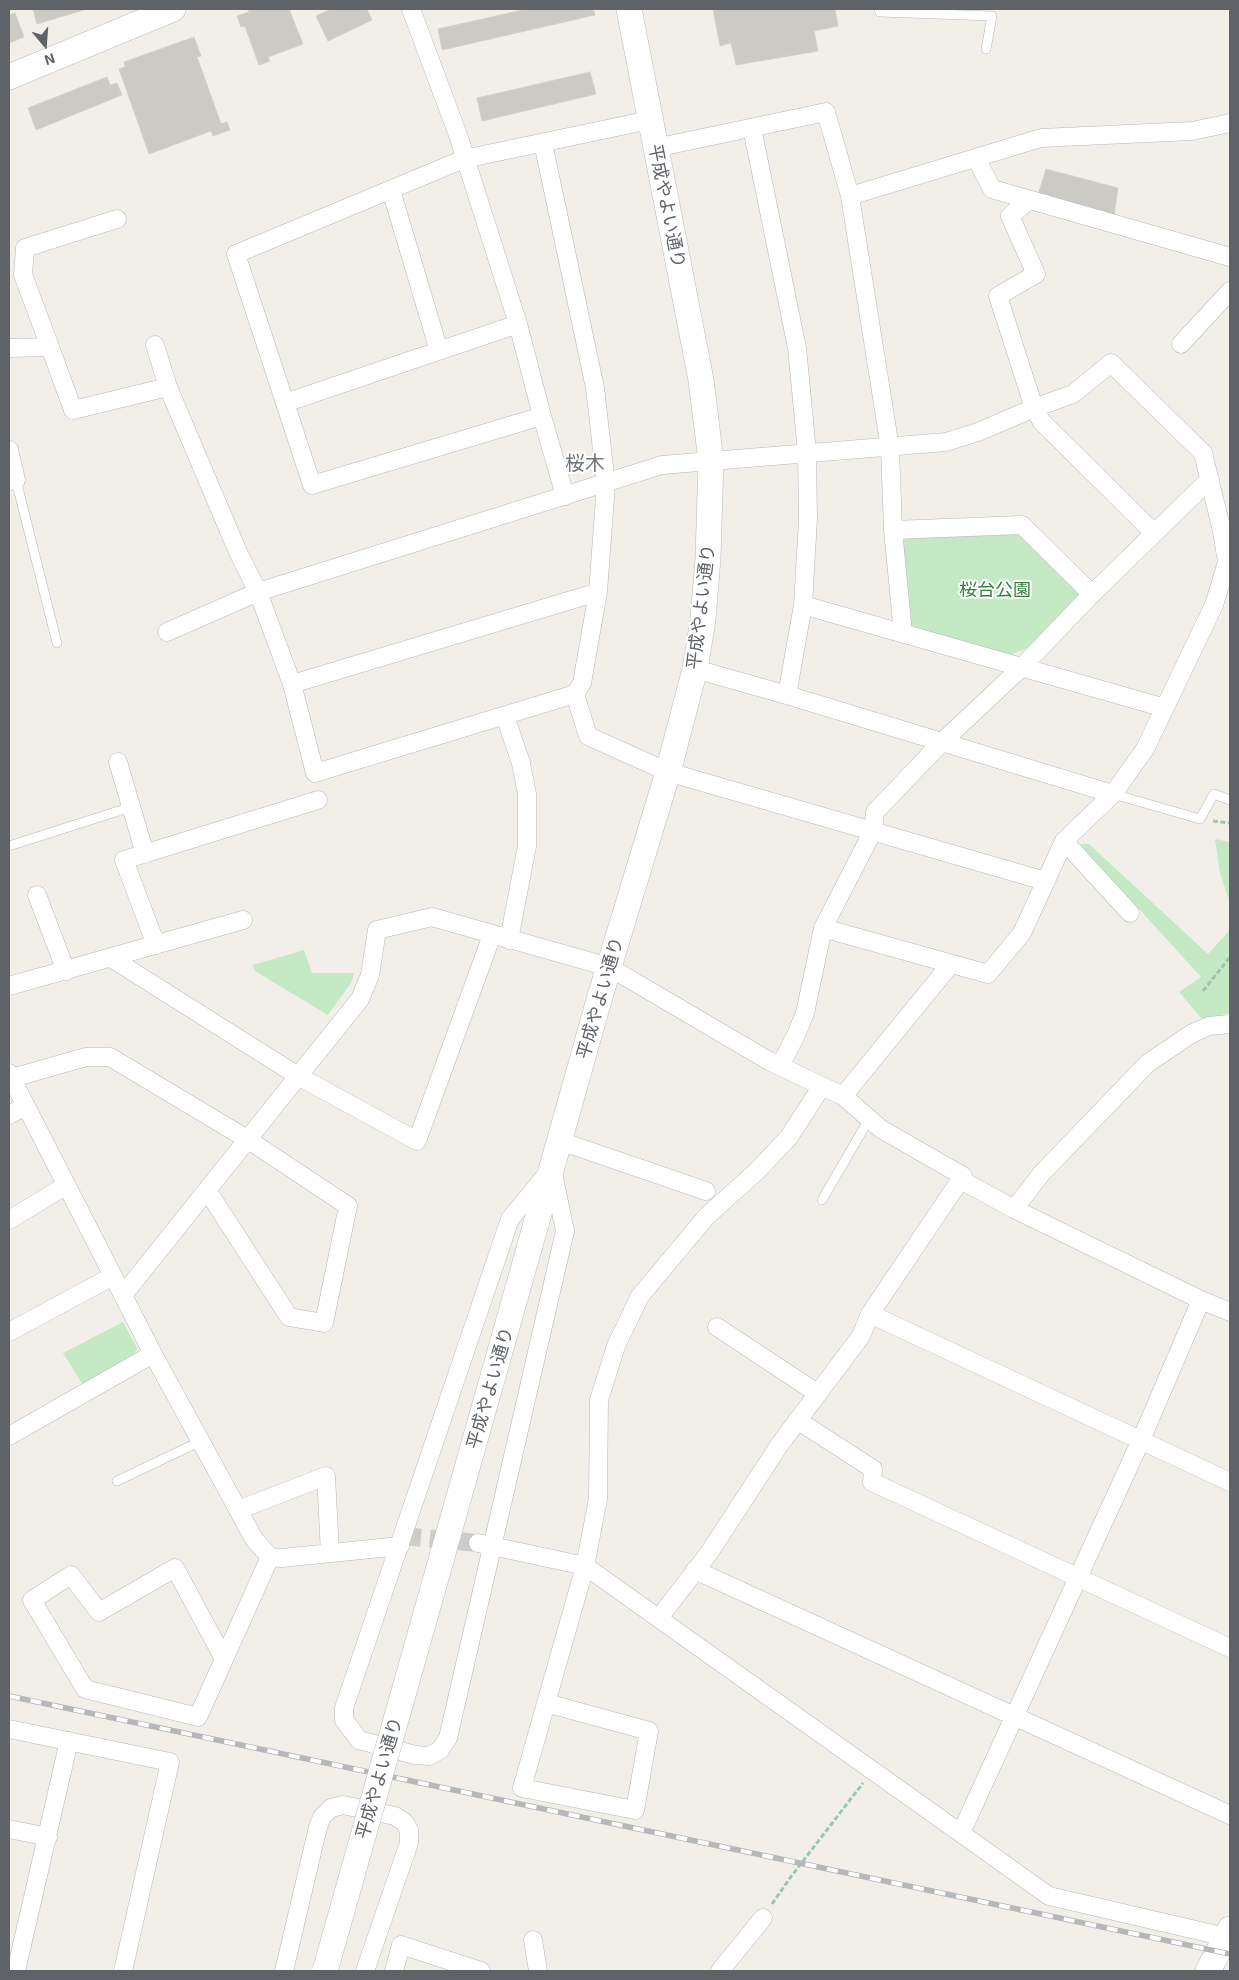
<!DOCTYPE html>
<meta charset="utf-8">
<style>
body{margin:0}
#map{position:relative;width:1239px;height:1980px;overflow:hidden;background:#f1efe8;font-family:"Exo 2",sans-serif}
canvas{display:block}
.frame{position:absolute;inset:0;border:10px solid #5f6368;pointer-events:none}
.north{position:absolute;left:20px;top:20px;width:50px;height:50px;-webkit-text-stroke:4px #fff;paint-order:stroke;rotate:162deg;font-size:14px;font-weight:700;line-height:20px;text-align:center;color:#5f6368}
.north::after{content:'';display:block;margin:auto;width:18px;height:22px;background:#5f6368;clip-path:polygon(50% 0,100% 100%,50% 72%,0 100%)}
</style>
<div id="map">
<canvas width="1239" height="1980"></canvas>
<div class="frame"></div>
<div class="north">N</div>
</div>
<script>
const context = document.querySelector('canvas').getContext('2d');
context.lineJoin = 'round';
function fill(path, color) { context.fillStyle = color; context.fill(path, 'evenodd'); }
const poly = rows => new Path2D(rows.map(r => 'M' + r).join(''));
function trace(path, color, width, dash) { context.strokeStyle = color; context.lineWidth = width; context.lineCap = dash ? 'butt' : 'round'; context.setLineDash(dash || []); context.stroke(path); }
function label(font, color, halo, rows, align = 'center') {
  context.font = font + ' "Exo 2","Noto Sans JP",sans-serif'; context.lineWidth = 4; context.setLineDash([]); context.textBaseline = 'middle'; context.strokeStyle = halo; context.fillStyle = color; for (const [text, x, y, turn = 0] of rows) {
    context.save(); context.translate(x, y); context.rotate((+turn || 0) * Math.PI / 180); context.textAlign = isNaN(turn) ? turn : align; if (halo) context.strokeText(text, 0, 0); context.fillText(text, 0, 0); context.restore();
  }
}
const green = poly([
 [1019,529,1084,594,1028,648,1009,655,910,628,902,543,907,536],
 [1215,839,1230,842,1230,903,1220,873],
 [1080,844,1089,844,1208,954,1230,930,1230,1013,1202,1019,1179,992,1201,977],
 [304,950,312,973,354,973,351,983,328,1015,255,971,253,965],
 [123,1322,137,1348,135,1353,83,1385,63,1353]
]);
const building = poly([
 [33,9,87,9,37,24,33,9],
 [248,9,289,9,303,44,268,57,270,61,259,65,245,26,241,27,237,16,249,12,248,9],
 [331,9,367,9,372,20,328,41,316,16,331,9],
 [527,9,593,9,595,15,442,50,438,29,527,9],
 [713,9,835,9,838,26,814,31,818,51,736,65,731,43,720,46,713,9],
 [15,13,24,37,9,43,9,15,15,13],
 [194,37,201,56,197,57,221,124,227,122,230,130,213,136,211,131,149,154,119,69,125,67,124,62,194,37],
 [590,72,596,94,482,121,477,98,590,72],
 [107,77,110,85,117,83,122,95,36,130,28,108,107,77],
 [1046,169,1118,188,1114,215,1038,195,1046,169]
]);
const streetTunnel = poly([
 [403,1536,478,1543]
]);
const path = poly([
 [1213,821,1230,823],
 [1203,991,1230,957],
 [772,1904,790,1878,863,1783]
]);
const lane = poly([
 [879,9,880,12,992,16,986,49],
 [16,480,57,643],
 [1113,794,1200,819,1214,794,1230,800],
 [9,846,131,807],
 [822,1200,869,1119],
 [117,1481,201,1441]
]);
const street = poly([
 [411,9,458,135,518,324,542,416,565,496],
 [752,128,797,348,807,452,808,519,803,605,787,695],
 [655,148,826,112,850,196,890,448,893,530,903,633],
 [976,158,992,189,1230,257],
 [391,190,439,351],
 [850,196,1041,138,1192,131,1230,123],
 [1029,200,1010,216,1036,274,998,296,1034,408,1042,422,1154,533],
 [1181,344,1230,291],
 [155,345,168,387,238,552,258,592,292,684,315,773,575,694,582,683,598,592,606,484,595,388,543,143],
 [50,347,23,275,25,248,117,219],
 [9,348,50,347,73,410,168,387],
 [285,403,518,324],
 [542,416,312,485,236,254,464,159,650,120],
 [9,450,16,480,9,481],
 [893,530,1022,525,1092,594],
 [803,605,1165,708],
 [167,632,258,592,662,465,946,442,978,432,1034,408,1073,394,1111,363,1203,453,1222,531,1227,562,1214,605,1145,749,1113,794,1064,841,1022,933,988,974,823,928],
 [695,669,787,695,1113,794],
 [292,684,598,592],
 [575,694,588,736,668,772,1045,881],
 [505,716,521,763,527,794,527,846,509,940],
 [118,762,145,854],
 [1064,841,1130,913],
 [37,895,66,971],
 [156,945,124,860,318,800],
 [111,958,298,1076,417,1141,492,935],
 [9,986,243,920],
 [780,1066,796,1035,805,1013,823,928,873,831,875,812,942,742,1022,667,1092,594,1210,479],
 [9,1073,153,1354,254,1539,270,1557,282,1558,400,1546],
 [12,1078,86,1057,110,1057,247,1139,348,1206,324,1323,289,1317,207,1190],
 [843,1096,950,965],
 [9,1115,25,1106],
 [560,1141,706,1191],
 [552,1168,565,1231,448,1738,440,1750,429,1756,415,1755,359,1740,344,1720,344,1708,510,1219,552,1168],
 [961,1180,1014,1209,1201,1300,1230,1312],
 [1014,1209,1042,1173,1148,1063,1191,1034,1209,1026,1230,1024],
 [9,1220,65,1186],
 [123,1295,360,999,370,975,377,930,432,917,609,967,769,1061,843,1096,881,1129,963,1176,870,1314,861,1336,780,1444,709,1553,659,1618],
 [870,1314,1230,1482],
 [717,1327,817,1393],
 [9,1332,113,1276],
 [797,1420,873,1469,872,1482,1230,1648],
 [9,1436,153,1354],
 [238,1510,326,1476,330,1553],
 [478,1543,585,1566,1049,1896,1226,1937],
 [695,1570,1230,1815],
 [224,1659,175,1568,99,1612,71,1575,32,1600,85,1689,198,1717,270,1557],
 [546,1703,649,1731,635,1810,522,1788,585,1566,598,1499,599,1400,616,1346,640,1296,707,1216,757,1171,789,1137,822,1086],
 [9,1729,170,1762,123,1971],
 [9,1829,48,1837],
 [961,1833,1141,1440,1201,1300],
 [533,1940,538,1971],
 [16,1971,69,1741],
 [284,1971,318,1827,322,1817,331,1808,343,1805,395,1816,404,1822,409,1830,409,1843,365,1971],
 [394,1971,401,1945,481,1971],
 [720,1971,763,1918]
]);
const secondary = poly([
 [9,77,173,9],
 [536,1224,599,1000,668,772,695,669,703,620,708,558,711,461,701,380,629,9],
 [1208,1971,1230,1929]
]);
const rail = poly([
 [9,1696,1230,1954]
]);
const secondaryBridge = poly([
 [325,1971,536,1224]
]);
const streetNames = [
 ["平成やよい通り",667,206,79],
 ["平成やよい通り",701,607,-83],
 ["平成やよい通り",600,998,-74],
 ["平成やよい通り",490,1388,-74],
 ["平成やよい通り",379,1778,-74]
];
const parkNames = [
 ["桜台公園",995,590]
];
const quarterNames = [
 ["桜木",585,463]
];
fill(green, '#c5e8c5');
fill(building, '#cccac5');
trace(building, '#d6d1c6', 1);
trace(streetTunnel, '#ccccc8', 18, [18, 9]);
trace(lane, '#b5b8bc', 10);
trace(street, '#b5b8bc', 19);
trace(secondary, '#b6babf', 26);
trace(path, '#9cc7a9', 3, [5, 2.5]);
trace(lane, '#fff', 9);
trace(street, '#fff', 18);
trace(secondary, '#fff', 25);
trace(rail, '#b6b7b8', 5.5);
trace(rail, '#fff', 4, [11]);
trace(secondaryBridge, '#b6babf', 26, []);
trace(secondaryBridge, '#fff', 25);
label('18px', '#5f6368', '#fff', streetNames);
label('18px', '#348238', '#fff', parkNames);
label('20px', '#70757a', '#fff', quarterNames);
</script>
